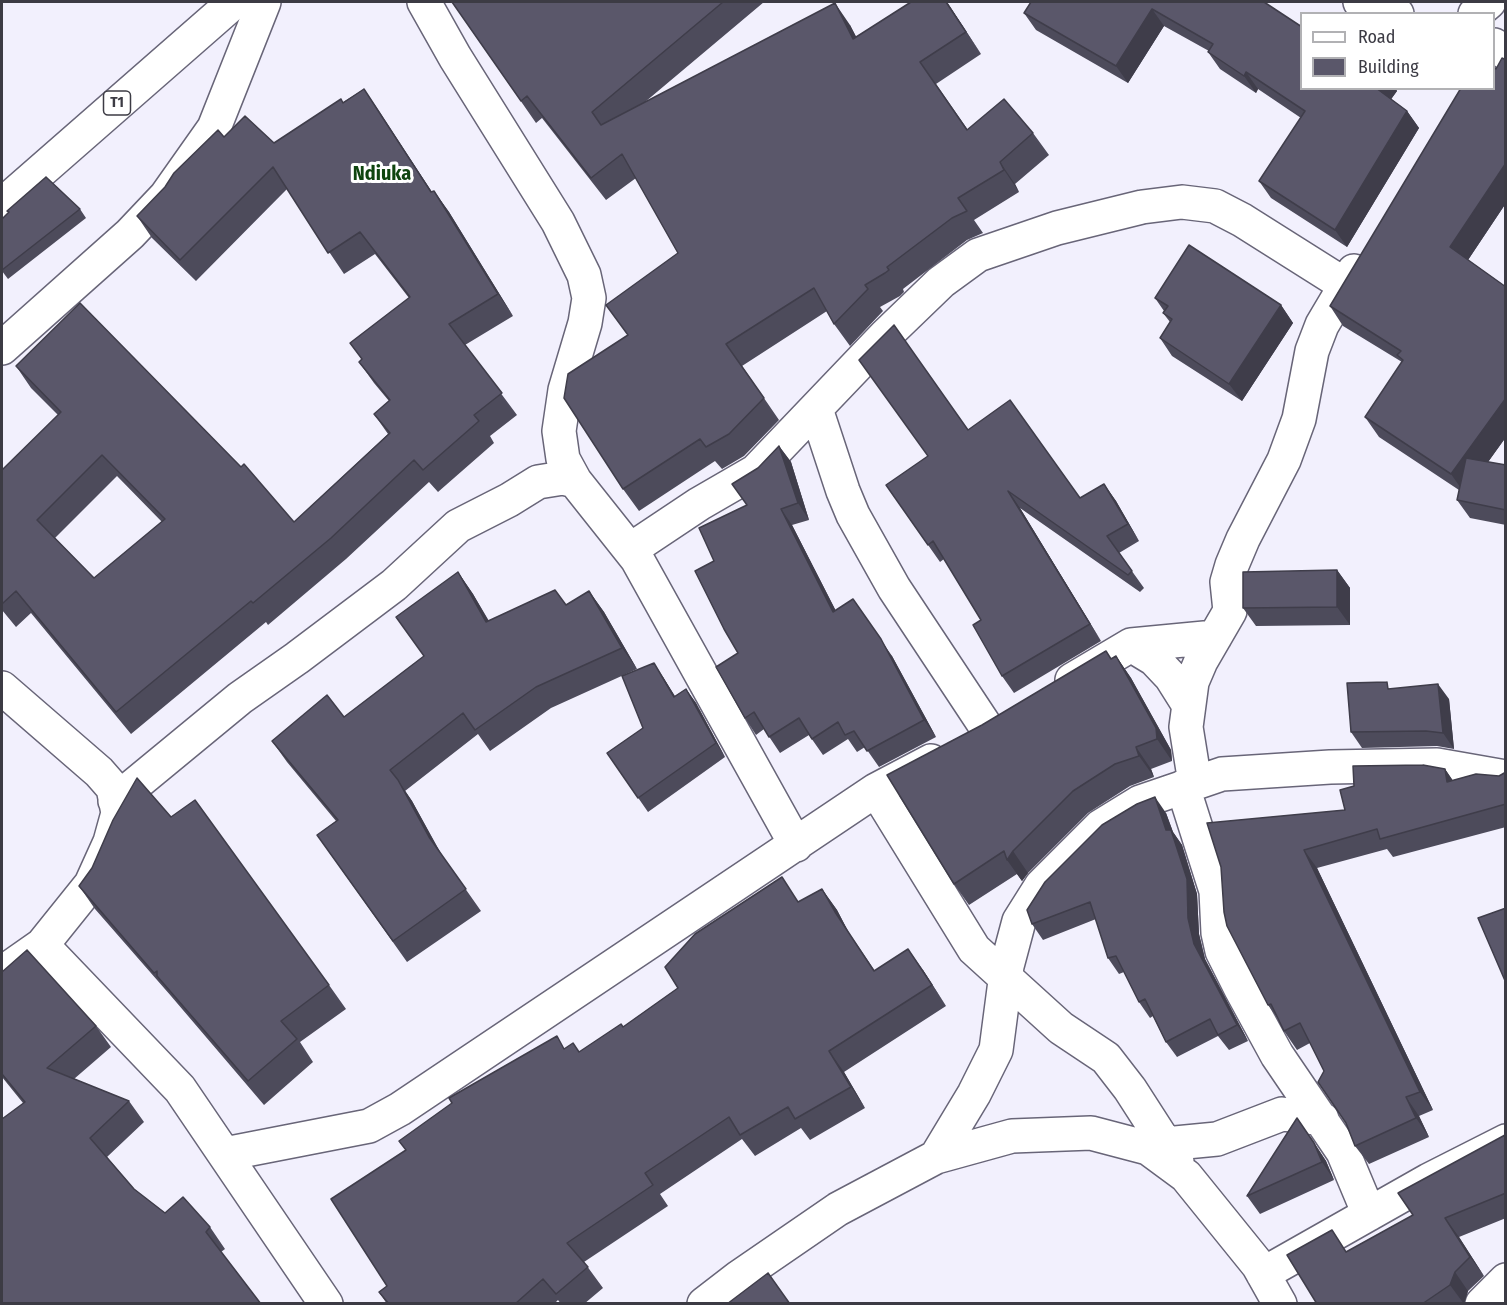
<!DOCTYPE html>
<style>
body{margin:0}
#map{position:relative;width:1507px;height:1305px;overflow:hidden;background:#f2f0fd;font-family:"Fira Sans Condensed",sans-serif}
canvas{display:block}
.frame{position:absolute;inset:0;border:3px solid #3c3b44;pointer-events:none}
.legend{position:absolute;left:1300px;top:12px;width:195px;height:78px;box-sizing:border-box;background:#fff;border:2px solid #b1b1b4;margin:0;padding:8px 10px;list-style:none;font-size:18px;color:#3c3b44}
.legend li{display:flex;align-items:center;gap:12px;height:30px}
.legend b{width:30px;border:2px solid #b1b1b4}
</style>
<div id="map">
<canvas width="1507" height="1305"></canvas>
<div class="frame"></div>
<ul class="legend">
<li><b style="height:8px;background:#fff"></b>Road</li>
<li><b style="height:16px;background:#5a576a"></b>Building</li>
</ul>
</div>
<script>
const context = document.querySelector('canvas').getContext('2d');
context.lineJoin = 'round';
const poly = rows => new Path2D(rows.map(r => 'M' + r).join(''));
function trace(path, color, width, dash) { context.strokeStyle = color; context.lineWidth = width; context.lineCap = dash ? 'butt' : 'round'; context.setLineDash(dash || []); context.stroke(path); }
function fill(path, color) { context.fillStyle = color; context.fill(path, 'evenodd'); }
function label(font, color, halo, rows, align = 'center') {
  context.font = font + ' "Fira Sans Condensed",sans-serif'; context.lineWidth = 6; context.setLineDash([]); context.textBaseline = 'middle'; context.strokeStyle = halo; context.fillStyle = color; for (const [text, x, y, turn = 0] of rows) {
    context.save(); context.translate(x, y); context.rotate((+turn || 0) * Math.PI / 180); context.textAlign = isNaN(turn) ? turn : align; if (halo) context.strokeText(text, 0, 0); context.fillText(text, 0, 0); context.restore();
  }
}
const minor = poly([
 [424,2,455,57,558,222,584,275,589,298,585,323,565,390,559,431,563,459,575,481],
 [1360,2,1397,14],
 [1475,14,1489,2],
 [1494,45,1506,53],
 [2,348,130,234,166,196,214,128,264,2],
 [816,409,843,491,853,515,894,588,988,730],
 [630,550,699,504,756,471,885,336,941,282,978,255,1057,228,1142,207,1182,202,1215,206,1242,220,1345,285],
 [1131,645,1154,659,1171,677,1188,704],
 [1072,680,1131,645,1215,637],
 [2,688,99,772,113,788,118,813,110,842,91,884,42,945,2,973],
 [1195,783,1186,727,1192,682,1201,661,1230,611,1227,582,1232,565,1243,539,1284,460,1299,419,1312,351,1322,325,1354,271],
 [1183,787,1216,891,1218,933,1222,951,1241,989,1277,1055,1343,1152,1369,1214],
 [876,790,974,949,1061,1028,1106,1058,1130,1089,1177,1162],
 [115,801,240,698,297,658,394,585,458,526,509,500,538,482,563,478,575,481,637,559,796,845],
 [42,945,180,1089,326,1304],
 [1165,1144,1217,1139,1282,1114,1322,1119],
 [225,1154,369,1126,400,1109,876,790,931,761],
 [936,1157,974,1094,996,1050,1007,966,1019,921,1041,886,1101,826,1140,802,1222,774,1330,767,1437,765,1506,777],
 [1263,1274,1429,1180,1506,1141],
 [704,1304,739,1277,838,1209,936,1157,1012,1136,1091,1133,1148,1148,1186,1176,1258,1265,1280,1304],
 [1482,1304,1506,1280]
]);
const trunk = poly([
 [2,205,234,2]
]);
const wall = poly([
 [452,2,764,2,645,102,850,25,856,37,911,2,947,2,981,54,936,84,968,130,1033,133,1049,155,1015,184,1019,192,974,220,983,233,967,240,903,289,904,292,900,296,880,307,883,311,850,346,834,324,827,311,742,366,779,420,744,456,722,469,715,461,639,511,623,489,628,335,678,253,636,178,606,200,542,118,536,123],
 [1264,2,1302,88,1395,88,1397,91,1391,99,1407,111,1419,128,1347,247,1271,198,1259,181,1301,118,1258,89,1256,93,1220,69,1208,52,1209,51,1164,26,1128,83,1036,30,1024,13],
 [1506,60,1506,203,1468,260,1506,287,1506,437,1488,462,1506,465,1506,525,1470,518,1457,500,1459,490,1379,437,1365,417,1402,362,1343,326,1330,306,1496,69],
 [364,89,432,192,434,191,449,212,513,316,465,345,517,415,490,436,494,443,438,492,429,482,346,559,268,625,266,622,131,734,31,613,16,627,2,610,2,470,58,415,31,388,16,366,294,522,388,434,374,414,389,401,374,383,359,362,362,359,350,343,409,298,375,254,344,274,287,189,196,281,152,238,137,216,224,137,274,143,343,102],
 [117,476,162,522,94,578,55,538],
 [80,209,86,218,8,279,2,271,2,219],
 [1155,298,1281,305,1293,323,1242,401,1172,356,1160,338,1170,322,1163,313,1164,311],
 [968,430,1080,498,1104,484,1116,501,1139,541,1119,553,1144,588,1140,592,1020,508,1101,641,1014,693,1002,676,981,620,944,559,940,562,886,485],
 [779,446,791,462,809,520,792,525,836,611,892,656,936,737,879,767,865,747,857,752,848,739,823,755,809,735,780,753,764,729,756,735,745,718,738,653,714,561,747,505,758,468],
 [1337,570,1350,588,1350,625,1256,626,1243,608],
 [458,572,473,594,489,621,566,605,589,591,604,612,637,669,551,708,490,751,478,734,405,791,412,801,443,857,481,911,407,962,317,835,336,821,287,762,272,741,344,717,424,656],
 [1106,651,1111,659,1116,656,1131,678,1171,750,1172,761,1151,769,1154,777,1130,786,1088,813,1028,873,1022,881,1017,874,969,905,954,884,982,725],
 [663,677,675,696,686,689,696,703,725,757,648,812,607,753,643,728],
 [1392,688,1449,699,1454,749,1437,746,1362,748,1351,732],
 [1445,769,1453,781,1499,776,1506,772,1506,827,1393,857,1387,849,1317,868,1433,1110,1419,1116,1429,1137,1369,1164,1355,1146,1324,1071,1310,1043,1297,1050,1284,1031,1278,1019,1268,1005,1221,867,1345,810],
 [1166,813,1173,832,1182,845,1197,894,1199,934,1205,959,1248,1041,1229,1050,1218,1036,1177,1057,1166,1042,1153,1016,1150,1018,1139,1002,1124,972,1119,974,1108,958,1096,919,1043,940,1032,924],
 [171,817,329,985,346,1009,300,1042,313,1062,264,1105,171,996,95,909,79,886],
 [822,889,837,910,849,933,875,971,923,970,946,1006,844,1072,865,1108,810,1140,801,1128,755,1156,742,1139,660,1194,668,1206,584,1262,603,1288,584,1304,561,1304,558,1300,554,1304,387,1304,379,1292,387,1286,566,1049,579,1052,623,1027,799,902],
 [2,972,96,1026,111,1047,74,1079,129,1101,144,1122,107,1157,134,1189,165,1213,210,1227,225,1249,221,1252,261,1304,23,1103,2,1077],
 [1297,1118,1326,1161,1334,1180,1260,1214,1247,1196],
 [1506,1135,1506,1218,1459,1237,1484,1276,1468,1291,1464,1304,1317,1304,1348,1252,1413,1215]
]);
const shadedWall = poly([
 [946,2,947,2,981,54,966,32],
 [835,3,850,25,869,61,853,39],
 [1152,9,1164,26,1128,83,1116,66],
 [1246,72,1258,89,1256,93,1244,76],
 [1376,88,1395,88,1397,91,1387,105],
 [364,89,379,111,446,214,431,192],
 [1407,111,1419,128,1347,247,1335,230],
 [1000,162,1015,184,1019,192,1004,170],
 [1506,163,1506,203,1464,266,1450,247],
 [434,191,449,212,513,316,498,294],
 [1281,305,1293,323,1242,401,1229,384],
 [1506,398,1506,437,1465,494,1451,474],
 [779,446,791,462,809,520,798,503],
 [1104,484,1116,501,1139,541,1128,524],
 [1008,491,1020,508,1101,641,1090,624],
 [781,509,792,525,845,629,833,612],
 [1337,570,1350,588,1350,625,1337,607],
 [458,572,473,594,501,643,486,622],
 [589,591,604,612,637,669,622,648],
 [853,599,892,656,936,737,924,720],
 [1116,656,1131,678,1171,750,1172,761,1157,739],
 [654,663,663,677,683,710,674,697],
 [1438,684,1449,699,1454,749,1443,733],
 [686,689,696,703,725,757,716,743],
 [1136,747,1151,769,1154,777,1139,756],
 [1445,769,1458,788,1447,782],
 [398,780,412,801,443,858,429,837],
 [1155,797,1166,813,1173,832,1182,845,1197,894,1199,934,1205,959,1248,1041,1237,1025,1194,944,1166,830],
 [1304,850,1317,868,1433,1110,1420,1092],
 [1013,851,1028,873,1022,881,1007,860],
 [822,889,837,910,849,933,889,992,835,912],
 [908,949,923,970,946,1006],
 [829,1051,844,1072,865,1108,851,1087],
 [1406,1097,1419,1116,1429,1137,1416,1118],
 [1310,1136,1326,1161,1334,1180,1322,1162],
 [1445,1218,1459,1237,1484,1276,1470,1257],
 [1455,1272,1468,1291,1464,1304,1450,1285]
]);
const building = poly([
 [452,2,723,2,592,112,601,125,835,3,853,39,911,2,946,2,966,32,920,62,967,130,1004,99,1033,133,1000,162,1004,170,958,198,967,211,952,218,887,267,889,270,885,273,865,285,868,289,834,324,814,288,726,344,764,398,729,434,706,447,700,439,623,489,564,398,568,374,628,335,606,305,678,253,622,154,591,178,527,96,521,101,452,2],
 [1031,2,1264,2,1302,27,1302,88,1376,88,1407,111,1335,230,1259,181,1305,111,1246,72,1244,76,1208,52,1213,44,1152,9,1116,66,1024,13,1031,2],
 [1502,58,1506,60,1506,163,1450,247,1506,287,1506,398,1451,474,1365,417,1403,360,1397,355,1401,351,1330,306,1461,88,1494,88,1494,67,1496,69,1502,58],
 [364,89,431,192,434,191,498,294,449,324,502,393,474,415,479,421,423,470,414,460,331,538,253,603,251,601,116,712,16,591,2,604,2,470,61,412,16,366,80,303,241,467,244,464,294,522,390,433,374,414,390,400,359,362,362,359,350,343,410,297,360,232,328,253,273,167,180,260,137,216,165,187,174,173,218,130,224,137,245,116,274,143,341,99,343,103,364,89],
 [102,455,165,519,94,578,37,520,102,455],
 [46,177,80,209,2,270,2,219,9,212,7,211,46,177],
 [1189,245,1281,305,1229,384,1160,338,1172,319,1163,313,1168,306,1155,298,1189,245],
 [894,325,968,430,1010,400,1080,498,1104,484,1128,524,1107,536,1132,571,1128,575,1008,491,1090,624,1002,676,973,625,981,620,933,541,928,545,886,485,928,456,859,360,894,325],
 [779,446,798,503,781,509,833,612,853,599,881,639,924,720,867,751,854,731,845,735,838,722,812,739,799,718,769,737,754,712,745,718,716,667,738,653,724,629,695,571,714,561,699,528,747,505,732,484,758,468,779,446],
 [1466,458,1506,465,1506,510,1457,500,1466,458],
 [1337,570,1337,607,1243,608,1243,572,1337,570],
 [458,572,486,622,555,590,566,605,589,591,622,648,536,687,475,730,463,713,390,770,398,780,429,837,466,889,393,941,317,835,338,820,272,741,327,695,344,717,424,656,396,617,458,572],
 [1106,651,1111,659,1116,656,1156,728,1157,739,1136,747,1139,756,1115,764,1073,791,1013,851,1007,860,1004,851,954,884,887,775,982,725,1106,651],
 [654,663,674,697,686,689,716,743,638,798,607,753,643,728,622,676,654,663],
 [1387,682,1388,689,1438,684,1443,733,1426,731,1351,732,1347,683,1387,682],
 [1423,765,1445,769,1447,782,1476,774,1499,776,1506,772,1506,804,1380,839,1377,829,1304,850,1420,1092,1406,1097,1416,1118,1355,1146,1346,1123,1318,1082,1324,1071,1300,1023,1284,1031,1271,1004,1268,1005,1227,926,1224,912,1221,867,1207,823,1345,810,1340,790,1354,786,1353,766,1423,765],
 [137,778,171,817,195,800,329,985,281,1021,297,1039,248,1081,157,976,157,971,154,973,79,886,92,868,113,820,137,778],
 [1155,797,1166,830,1171,830,1187,879,1188,918,1194,944,1237,1025,1218,1035,1210,1019,1166,1042,1145,999,1139,1002,1116,956,1108,958,1090,902,1032,924,1027,910,1045,882,1102,825,1137,804,1155,797],
 [782,877,798,902,822,889,835,912,874,971,908,949,932,985,829,1051,851,1087,795,1119,788,1107,740,1135,729,1117,645,1173,653,1185,567,1243,588,1267,556,1294,543,1279,515,1304,389,1304,379,1292,387,1286,331,1199,406,1150,399,1141,452,1103,449,1098,557,1036,564,1049,573,1043,579,1052,621,1024,623,1027,678,988,665,967,695,934,782,877],
 [1506,908,1506,983,1478,918,1506,908],
 [27,950,96,1026,47,1068,129,1101,90,1138,134,1189,165,1213,183,1197,210,1227,206,1232,261,1304,2,1304,2,1119,25,1102,2,1074,2,972,27,950],
 [1297,1118,1314,1143,1322,1162,1247,1196,1297,1118],
 [1505,1135,1506,1193,1445,1218,1470,1257,1455,1272,1450,1285,1422,1304,1317,1304,1287,1255,1332,1230,1346,1252,1413,1215,1398,1193,1505,1135],
 [768,1273,790,1304,727,1304,768,1273]
]);
const shields = [
 [117,103,27]
];
const shieldNames = [
 ["T1",117,103]
];
const quarterNames = [
 ["Ndiuka",382,174]
];
trace(minor, '#686578', 36);
trace(trunk, '#686578', 36);
trace(minor, '#fff', 33);
trace(trunk, '#fff', 33);
fill(wall, '#4d4b5b');
fill(shadedWall, '#3f3d4a');
fill(building, '#5a576a');
trace(building, '#3f3d4a', 1.5);
for (const [x, y, w] of shields) { const box = new Path2D(); box.roundRect(x - w / 2, y - 12, w, 24, 4.5); context.fillStyle = '#fff'; context.fill(box); trace(box, '#3c3b44', 1.5); }
label('bold 15px', '#3c3b44', null, shieldNames);
label('bold 20px', '#0f450f', '#fff', quarterNames);
</script>
